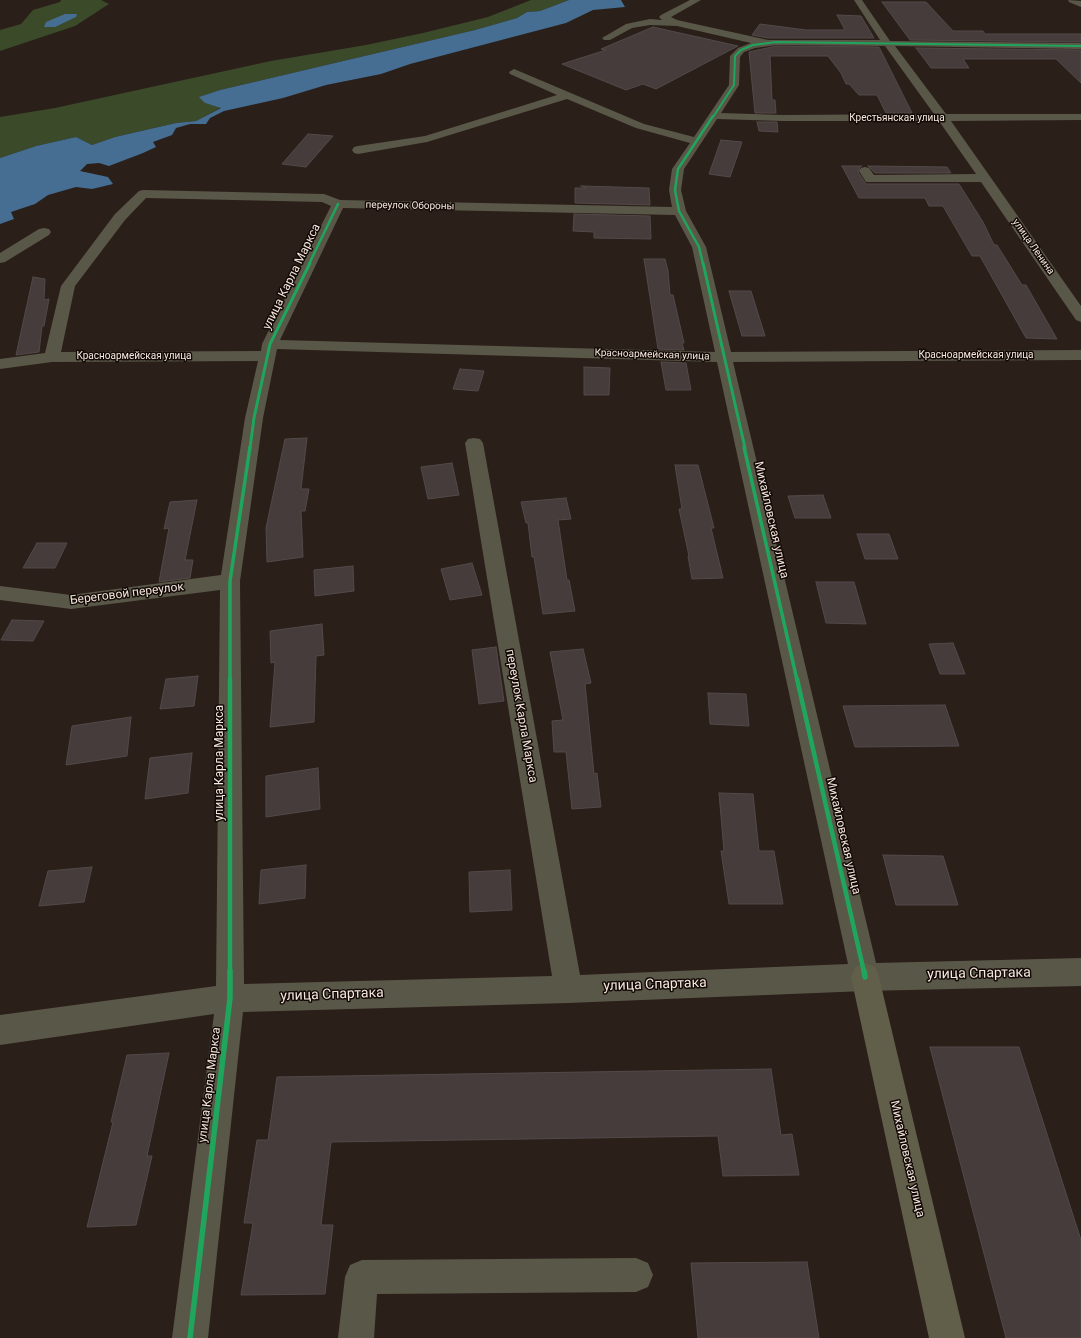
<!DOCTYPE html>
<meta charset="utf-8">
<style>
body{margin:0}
canvas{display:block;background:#2b1f19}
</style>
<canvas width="1081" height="1338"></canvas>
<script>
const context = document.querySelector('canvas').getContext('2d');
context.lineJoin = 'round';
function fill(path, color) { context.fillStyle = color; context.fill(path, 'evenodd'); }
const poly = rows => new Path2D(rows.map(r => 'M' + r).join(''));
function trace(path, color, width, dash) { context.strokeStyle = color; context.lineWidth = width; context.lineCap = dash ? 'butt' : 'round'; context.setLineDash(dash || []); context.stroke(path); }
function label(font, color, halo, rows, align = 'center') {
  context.font = font + ' Roboto,sans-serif'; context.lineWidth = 3; context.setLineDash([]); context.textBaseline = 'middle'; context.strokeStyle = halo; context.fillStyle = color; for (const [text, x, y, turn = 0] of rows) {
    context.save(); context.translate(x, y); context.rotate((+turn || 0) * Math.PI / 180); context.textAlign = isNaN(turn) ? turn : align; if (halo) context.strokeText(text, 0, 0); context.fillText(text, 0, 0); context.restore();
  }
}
const green = poly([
 [61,0,101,0,109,4,75,26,0,51,0,30,21,24,33,10,60,2],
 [531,0,569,0,540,11,527,12,517,18,475,30,220,90,200,97,205,103,222,107,196,121,176,123,115,137,92,145,76,137,36,146,0,158,0,117,55,108,271,61,366,45,423,33,488,17]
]);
const water = poly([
 [569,0,621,0,625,7,593,10,566,23,410,64,381,74,326,85,283,98,224,111,210,118,206,124,190,124,176,128,172,135,153,142,156,147,143,153,109,166,99,163,87,164,80,171,108,177,113,184,92,189,76,187,48,195,35,204,11,212,14,219,0,224,0,158,36,146,76,137,92,145,115,137,176,123,196,121,221,108,205,103,199,97,220,90,475,30,517,18,527,12,540,11],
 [65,14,77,14,76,17,55,27,44,27,46,22]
]);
const building = poly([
 [882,2,926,2,953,31,983,31,985,34,1081,34,1081,42,910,40,882,2],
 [837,15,861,16,874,38,768,38,752,35,760,24,806,30,845,30,837,15],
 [653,27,738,46,656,89,643,84,626,90,562,64,606,50,601,49,653,27],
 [776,46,879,47,912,113,886,113,877,95,859,95,849,84,846,84,841,73,828,56,770,56,772,100,775,100,776,113,755,113,749,52,776,46],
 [916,48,1081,50,1081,83,1056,59,963,59,969,68,931,68,916,48],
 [757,122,777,122,778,132,759,131,757,122],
 [308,134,333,136,306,167,282,164,308,134],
 [721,140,742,142,730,177,709,174,721,140],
 [842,166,862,166,860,167,858,172,866,184,959,184,983,222,994,245,997,245,1022,285,1026,285,1057,339,1026,338,980,256,972,256,943,206,929,206,925,198,859,198,842,166],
 [868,166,947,167,951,173,875,173,868,166],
 [581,186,649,188,650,205,575,203,575,188,586,188,581,186],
 [574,214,650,216,651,239,594,238,594,232,573,231,574,214],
 [644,259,665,259,668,271,670,295,673,295,684,343,682,343,684,350,658,349,644,259],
 [33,277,45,279,44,300,49,299,44,326,42,326,39,352,16,355,33,277],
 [729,291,751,291,765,336,742,336,729,291],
 [661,362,686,363,691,390,666,390,661,362],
 [584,367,610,368,609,395,584,395,584,367],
 [460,369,484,371,478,391,453,389,460,369],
 [307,438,301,489,309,489,305,511,301,511,303,557,267,562,266,528,285,439,307,438],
 [452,463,459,495,428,499,421,467,452,463],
 [675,465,698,465,714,528,711,528,723,578,692,579,688,556,689,556,679,509,682,509,675,465],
 [823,495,831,518,795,518,788,496,823,495],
 [566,498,571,519,558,520,567,580,569,580,575,611,543,614,534,557,532,557,528,523,526,523,521,502,566,498],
 [197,500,185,560,193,560,190,578,159,582,169,528,164,529,170,502,197,500],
 [857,534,889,534,898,559,865,559,857,534],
 [37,543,67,543,55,568,23,568,37,543],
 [472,563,482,595,450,600,441,569,472,563],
 [353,566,354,591,315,596,314,570,353,566],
 [816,582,854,582,866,624,826,623,816,582],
 [12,620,44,621,33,641,1,640,12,620],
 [322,624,324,655,316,656,314,722,270,727,275,662,271,663,270,631,322,624],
 [953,643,965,674,940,674,929,644,953,643],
 [496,647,504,701,479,704,472,650,496,647],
 [583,649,591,683,585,684,594,774,597,773,601,807,572,809,566,752,554,752,552,721,563,720,550,652,583,649],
 [198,676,194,706,160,709,166,679,198,676],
 [708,693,746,694,749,726,710,724,708,693],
 [945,705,959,746,855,747,843,706,945,705],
 [131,717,127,756,66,765,72,726,131,717],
 [192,753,188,793,145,799,150,758,192,753],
 [318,768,320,809,266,817,266,776,318,768],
 [719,793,753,794,759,851,774,851,783,904,729,904,721,851,724,851,719,793],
 [883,855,943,856,958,905,896,905,883,855],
 [306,865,305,898,259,904,261,870,306,865],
 [92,867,84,902,39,906,48,871,92,867],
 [510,870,512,910,470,912,469,872,510,870],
 [930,1047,1019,1047,1081,1240,1081,1338,1006,1338,930,1047],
 [169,1053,147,1156,152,1156,136,1225,87,1227,113,1122,111,1122,127,1055,169,1053],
 [771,1069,781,1135,792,1134,799,1175,723,1176,718,1136,331,1142,321,1225,333,1225,325,1294,241,1295,253,1223,244,1223,257,1140,268,1140,277,1077,771,1069],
 [807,1262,819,1338,698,1338,691,1263,807,1262]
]);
const minor = poly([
 [690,0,701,0,671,17,677,20,768,40,880,40,854,0,862,0,890,41,1081,43,1081,49,895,46,946,114,1081,114,1081,120,951,121,1081,306,1081,322,1076,320,981,182,866,182,859,171,861,168,865,167,869,168,874,175,976,174,939,121,783,121,717,119,684,169,681,190,686,211,706,247,731,352,1081,350,1081,360,733,362,876,963,1081,958,1081,986,865,991,568,1003,243,1012,208,1338,172,1338,214,1014,0,1045,0,1015,216,986,220,590,71,609,0,600,0,586,71,595,221,575,245,418,258,361,52,362,0,369,0,359,45,353,61,286,115,214,139,191,143,190,324,194,340,200,672,207,669,190,672,169,690,143,636,128,567,99,427,142,358,154,354,153,352,150,354,147,358,146,425,136,557,95,510,74,509,72,514,69,644,124,694,137,729,85,730,56,738,48,751,43,677,26,650,25,632,28,610,40,604,40,602,38,626,24,650,19,662,20,659,17,661,15,690,0],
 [776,45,885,46,934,114,783,115,721,113,739,85,740,57,744,52,755,48,776,45],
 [146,198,322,202,331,206,262,344,261,351,61,352,75,286,125,220,146,198],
 [343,208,675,215,692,247,715,352,280,340,343,208],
 [277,349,717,362,848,964,580,975,483,443,480,439,474,438,468,439,465,443,552,976,244,984,240,581,263,418,277,349],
 [1068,0,1081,1,1081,7,1069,2,1068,0],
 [44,228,49,229,51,232,49,235,5,262,0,263,0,253,39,229,44,228],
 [636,1258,648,1263,653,1275,648,1287,636,1292,377,1294,374,1338,338,1338,345,1277,350,1265,362,1260,636,1258]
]);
const major = poly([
 [865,963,875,967,879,977,965,1338,929,1338,851,977,855,967,865,963]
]);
const cyclewayFar5 = poly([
 [713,117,734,85,735,56,741,50,753,45,776,42,1081,46]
]);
const cyclewayFar4 = poly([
 [309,264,338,204],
 [703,264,699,247,679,211,675,190,678,169,713,116]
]);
const cyclewayFar3 = poly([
 [703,263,745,448],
 [250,448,254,418,270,344,310,263]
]);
const cyclewayFar2 = poly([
 [744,447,797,680],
 [230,680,230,581,250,447]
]);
const cyclewayFar1 = poly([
 [230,679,230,972],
 [797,679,864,972]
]);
const cycleway = poly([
 [864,971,865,977],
 [190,1338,230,998,230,971]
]);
const farStreetnames = [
 ["Крестьянская улица",897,118],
 ["переулок Обороны",410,206,1],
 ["улица Ленина",1033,247,55],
 ["Красноармейская улица",652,355,2],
 ["Красноармейская улица",976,355],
 ["Красноармейская улица",134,356]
];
const streetNames = [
 ["улица Карла Маркса",292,277,-64],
 ["Михайловская улица",771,520,77],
 ["Береговой переулок",127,594,-7],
 ["переулок Карла Маркса",521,716,80],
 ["улица Карла Маркса",220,763,-90],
 ["Михайловская улица",843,836,77],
 ["улица Карла Маркса",210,1085,-83],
 ["Михайловская улица",907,1159,77]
];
const nearStreetnames = [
 ["улица Спартака",979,974,-1],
 ["улица Спартака",655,985,-2],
 ["улица Спартака",332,995,-2]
];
fill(green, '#3b4a29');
fill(water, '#456e92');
fill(building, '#463c3c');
trace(building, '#524949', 1);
fill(minor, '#595748');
fill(major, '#615f4a');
trace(cyclewayFar5, '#20a55d', 2);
trace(cyclewayFar4, '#20a55d', 2.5);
trace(cyclewayFar3, '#20a55d', 3);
trace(cyclewayFar2, '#20a55d', 3.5);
trace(cyclewayFar1, '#20a55d', 4.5);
trace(cycleway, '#20a55d', 5.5);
label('10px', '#f5e7df', '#130a06', farStreetnames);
label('12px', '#f5e7df', '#130a06', streetNames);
label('14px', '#f5e7df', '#130a06', nearStreetnames);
</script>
